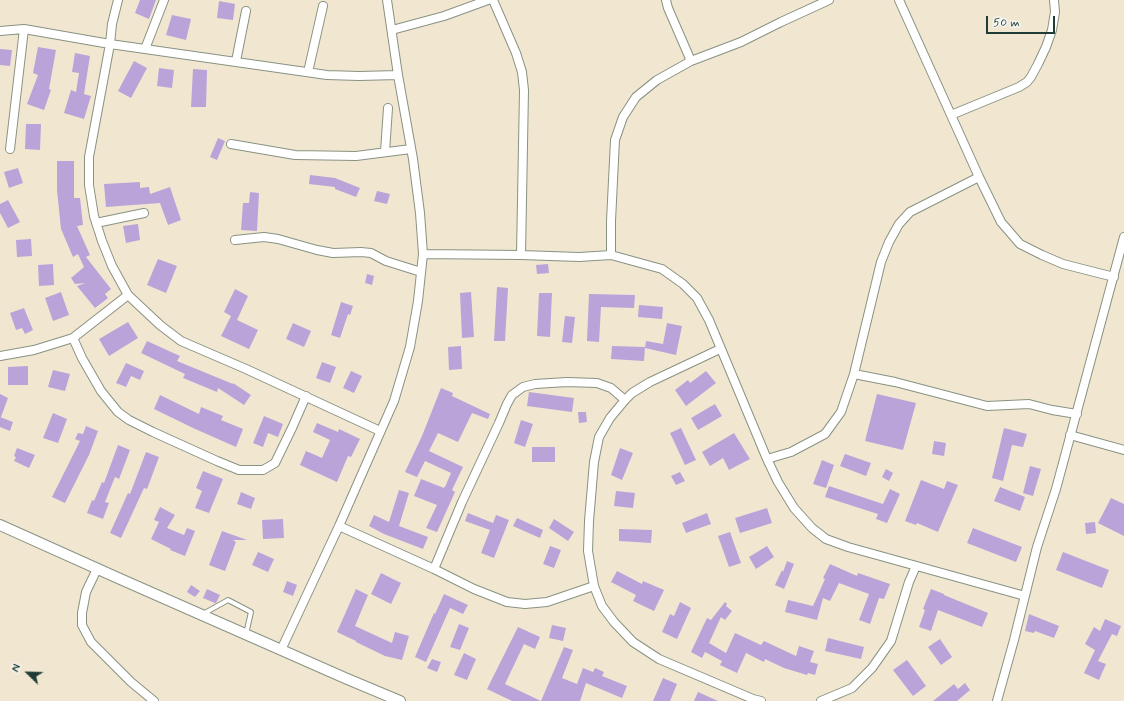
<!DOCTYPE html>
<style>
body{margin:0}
#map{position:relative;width:1124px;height:701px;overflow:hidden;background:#f1e7d1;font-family:Mynerve,sans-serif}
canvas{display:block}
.north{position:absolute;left:8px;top:653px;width:40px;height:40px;-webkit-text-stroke:3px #f6f6f2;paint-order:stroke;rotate:293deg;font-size:11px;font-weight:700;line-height:16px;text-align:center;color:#1f3d34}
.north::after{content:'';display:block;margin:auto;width:14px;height:18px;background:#1f3d34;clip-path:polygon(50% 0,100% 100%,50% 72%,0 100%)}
.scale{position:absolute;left:986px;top:16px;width:69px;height:18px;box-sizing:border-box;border:2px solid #1f3d34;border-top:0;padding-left:5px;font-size:12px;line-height:14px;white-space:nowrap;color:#1f3d34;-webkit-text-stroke:3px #f6f6f2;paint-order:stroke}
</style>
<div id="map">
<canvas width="1124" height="701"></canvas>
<div class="north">N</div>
<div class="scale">50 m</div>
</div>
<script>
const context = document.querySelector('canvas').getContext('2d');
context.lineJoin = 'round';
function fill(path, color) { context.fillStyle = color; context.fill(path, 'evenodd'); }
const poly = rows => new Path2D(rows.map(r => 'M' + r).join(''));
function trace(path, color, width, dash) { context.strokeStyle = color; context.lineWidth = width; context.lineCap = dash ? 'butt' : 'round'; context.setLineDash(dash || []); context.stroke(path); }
const building = poly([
 [140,0,156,0,149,19,135,13],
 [219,1,235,4,233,20,217,18],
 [172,15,191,19,186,40,166,35],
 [38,47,56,50,49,89,51,90,44,110,27,104,38,75,33,73],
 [0,49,12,50,10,66,0,65],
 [75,53,90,56,84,94,91,96,84,119,64,113,71,90,76,92,79,73,72,72],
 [134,61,147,68,131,98,118,91],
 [159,68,174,70,172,88,157,86],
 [193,69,207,70,206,107,191,107],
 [26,124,41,124,40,150,25,149],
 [218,138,225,141,217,160,210,157],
 [57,161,74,161,74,198,80,198,83,225,77,226,90,255,86,257,111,289,105,294,108,298,95,308,77,286,85,283,75,284,71,278,84,267,78,254,73,257,61,229,57,190],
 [18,168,23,183,9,188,4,172],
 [310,175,335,178,360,188,356,197,335,189,335,187,309,184],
 [140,182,140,188,149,187,150,194,170,187,181,220,168,225,160,203,106,207,104,184],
 [377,191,390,194,387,204,374,201],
 [250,192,259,193,257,231,241,230,243,203,249,203],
 [8,200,20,222,8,228,0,213,0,204],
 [138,224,140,240,126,243,123,226],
 [31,239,32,256,17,257,16,240],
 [158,259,177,266,166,293,147,285],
 [53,264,54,285,39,286,38,265],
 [548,264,549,273,537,274,536,265],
 [367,274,374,276,372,285,365,283],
 [497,287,508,288,505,341,494,341],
 [235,289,248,296,237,320,258,330,249,349,221,336,231,316,224,312],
 [61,292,69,315,53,321,45,298],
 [471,292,474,337,462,338,460,293],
 [539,293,552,293,550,337,537,336],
 [589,294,635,295,634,308,601,307,599,342,587,341],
 [341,302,353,306,350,315,348,314,340,338,331,335],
 [639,305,663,307,662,319,638,317],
 [24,308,33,330,25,334,22,328,16,330,10,313],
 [565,316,575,317,572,343,562,342],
 [128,322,138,338,109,356,99,339],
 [293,323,311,331,304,347,286,339],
 [667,323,682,326,676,355,645,348,646,341,663,344],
 [147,341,180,356,177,361,233,384,233,383,251,395,244,405,218,388,217,392,183,378,185,374,141,353],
 [461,346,462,369,449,370,448,347],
 [612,346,645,347,644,361,611,359],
 [322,362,336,367,330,383,316,378],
 [126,363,144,371,140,380,131,376,126,387,116,383],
 [28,366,28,385,8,385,8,367],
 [53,370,70,374,65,391,48,387],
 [351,371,362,376,354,393,343,388],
 [706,371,716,383,686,406,675,390,688,380,690,383],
 [441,388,453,393,452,396,490,414,488,419,472,413,458,442,438,433,429,451,463,467,452,490,455,492,437,532,426,528,437,505,414,496,421,479,444,488,444,487,445,487,451,473,425,461,417,477,405,472,422,436],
 [529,392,574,398,572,412,527,406],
 [0,394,8,398,1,417,0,417],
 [877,394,916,403,903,450,865,441],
 [160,395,199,414,201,407,223,416,221,420,243,429,236,447,193,428,154,409],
 [715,404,722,416,698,430,691,418],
 [578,412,586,412,587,422,579,423],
 [53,413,67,419,58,443,43,438],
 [264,416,283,424,278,437,268,433,263,447,253,443],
 [0,417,13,422,10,431,0,427],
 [521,420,533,424,525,447,514,443],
 [317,423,338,432,339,429,360,439,351,457,348,456,337,482,300,465,306,451,322,458,330,440,313,432],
 [86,426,98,431,89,455,65,503,52,497,80,441,75,439,78,433,83,434],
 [681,428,696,460,685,465,670,433],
 [1004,428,1027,434,1023,447,1012,445,1003,481,992,478],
 [734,433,750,459,729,470,723,458,710,466,702,452],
 [934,441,946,443,944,456,932,454],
 [118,445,130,450,119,479,115,477,105,502,109,503,103,519,87,513,92,500,94,501,102,482,104,483],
 [532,447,555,447,555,462,532,462],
 [17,448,35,455,29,468,14,461,16,457,14,456],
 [620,448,633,453,622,480,611,475],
 [146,452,159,457,147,489,144,488,121,538,110,533,128,493,130,494],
 [845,454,871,463,866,476,840,466],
 [822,460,834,465,826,488,813,484],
 [1030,466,1041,469,1033,496,1023,493],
 [886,469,893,473,889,481,882,477],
 [203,471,223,479,209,513,195,508,202,491,196,488],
 [680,472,685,481,676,485,671,476],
 [921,480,944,489,947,481,958,485,938,532,917,523,916,525,905,521],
 [829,486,883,504,890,489,900,494,887,523,876,519,878,514,825,497],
 [1000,487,1025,497,1020,511,994,501],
 [399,490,409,493,399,526,428,537,423,549,384,534,369,526,374,515,389,522],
 [616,491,635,493,633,508,614,506],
 [241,492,255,498,251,509,237,504],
 [1111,498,1124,504,1124,536,1098,523],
 [160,507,175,515,167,528,184,535,187,528,195,531,185,556,170,550,171,549,151,539,159,522,154,520],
 [767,508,772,523,740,533,735,518],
 [468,513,493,523,496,515,509,520,494,558,481,553,490,530,465,521],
 [707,513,711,524,686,533,682,523],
 [517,518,543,530,540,538,513,526],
 [283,519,284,538,263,539,262,520],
 [554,519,574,532,568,541,549,528],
 [1095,522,1096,533,1086,534,1085,523],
 [973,528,1022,547,1016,562,967,543],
 [619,529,652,530,651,543,619,541],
 [222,531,247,540,233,540,236,542,225,571,209,565],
 [730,532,741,563,729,567,718,536],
 [550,546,561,550,554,568,543,564],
 [767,546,774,557,756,569,749,557],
 [258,552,274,559,268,572,252,565],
 [1063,552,1109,570,1102,588,1056,570],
 [787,561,794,564,784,589,775,585,782,570,783,572],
 [830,564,857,576,858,573,890,584,884,599,879,598,870,624,859,620,869,594,839,583,830,601,823,598,817,620,785,612,788,600,813,606,825,579,823,578],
 [617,571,642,584,643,581,664,590,654,611,633,601,636,595,611,582],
 [381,573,401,583,391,604,371,594],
 [287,581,297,585,293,596,283,592],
 [191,585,200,591,195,597,187,592],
 [207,589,220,595,216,603,215,603,203,598],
 [356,589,368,595,355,626,392,643,395,632,409,636,402,660,385,656,356,642,356,641,337,632],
 [931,589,944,594,944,595,988,613,982,627,938,610,931,631,919,627,925,610,923,609],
 [444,594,468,605,463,614,450,608,426,662,415,657,434,613,435,614],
 [680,602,691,608,677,639,662,632,670,614,674,616],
 [725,602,727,604,726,606,732,611,725,620,721,617,709,643,726,653,735,633,761,645,764,641,796,656,799,646,814,651,810,662,818,664,815,675,808,673,807,675,784,668,765,659,764,662,746,653,737,673,720,665,722,661,705,652,702,658,691,652,707,618,711,620],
 [1029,614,1059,626,1054,638,1035,631,1034,633,1025,631],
 [1105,619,1121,626,1117,636,1112,634,1098,661,1106,664,1099,680,1084,673,1095,650,1085,644,1094,627,1100,631],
 [459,624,469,628,460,650,450,647],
 [552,625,566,628,563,641,549,638],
 [518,627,540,637,535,649,524,644,505,684,541,701,512,701,487,689],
 [828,638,864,647,861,659,825,651],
 [940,639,952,657,941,665,928,647],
 [564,647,573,650,562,678,577,684,583,668,593,672,595,668,604,672,602,676,627,686,622,698,586,683,580,701,541,701],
 [464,653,476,659,467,680,454,675],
 [432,659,441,662,437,672,427,668],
 [907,660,926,686,913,696,893,670],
 [663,678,677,684,670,701,653,701],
 [965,683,970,690,957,701,933,701,954,684,958,689],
 [698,692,718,701,694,701]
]);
const service = poly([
 [203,614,228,600,251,612,246,634]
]);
const minor = poly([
 [118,0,112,24,110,44,89,157,89,185,94,216,102,241,112,266,128,295,160,325,181,341,246,369,380,431],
 [493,0,516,53,522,72,524,90,521,255],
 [666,0,668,8,691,61],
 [899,0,979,177,1001,222,1020,244,1042,255,1063,264,1114,277],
 [392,30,444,16,488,0],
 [0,31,24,29,110,44,327,75,359,76,398,75],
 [145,49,164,0],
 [236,61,246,11],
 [308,72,323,6],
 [951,115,1019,87,1027,82,1031,77,1038,64,1046,47,1052,30,1055,12,1054,0],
 [231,144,295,155,356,156,411,149],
 [10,149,24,29],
 [385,152,388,108],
 [96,223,144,213],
 [235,240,264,237,278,239,317,250,333,253,361,252,371,253,386,261,421,272],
 [423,254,521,255,579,257,611,255,662,269,683,284,697,298,709,320,767,459,778,482,794,508,812,528,826,539,848,547,1025,596],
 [611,255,611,221,615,140,623,117,636,97,657,80,691,61,741,42,781,22,829,0],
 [73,338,82,358,101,391,118,412,129,420,153,432,217,461,239,470,263,470,275,463,292,428,306,396],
 [720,349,650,382,632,393,625,400,610,418,599,437,594,462,589,521,588,551,594,586,602,606,614,622,633,642,659,659,753,699,761,701],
 [0,356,34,350,73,338,128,295],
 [854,374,895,382,987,406,1029,404,1052,410,1077,414],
 [1070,435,1124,450],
 [767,459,791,452,825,434,841,412,854,374,881,262,889,242,899,224,910,212,979,177],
 [339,526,434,569,474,589,507,602,525,604,547,602,594,586],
 [97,569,86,592,82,613,82,625,91,642,131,682,154,701],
 [434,569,462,502,499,423,507,404,512,395,523,387,535,384,567,382,597,383,611,388,625,400],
 [281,650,339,526,394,401,410,347,418,301,423,254,420,213,413,159,398,75,387,0],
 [821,701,852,688,872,668,891,641,909,582,916,566],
 [997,701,1014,640,1037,547,1056,489,1124,237]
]);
const tertiary = poly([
 [0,525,118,578,345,678,400,701]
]);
fill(building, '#baa3d9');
trace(service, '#889282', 6);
trace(minor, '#889282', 10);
trace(tertiary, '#889282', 12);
trace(service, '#fff', 4);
trace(minor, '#fff', 8);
trace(tertiary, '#fff', 10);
</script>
